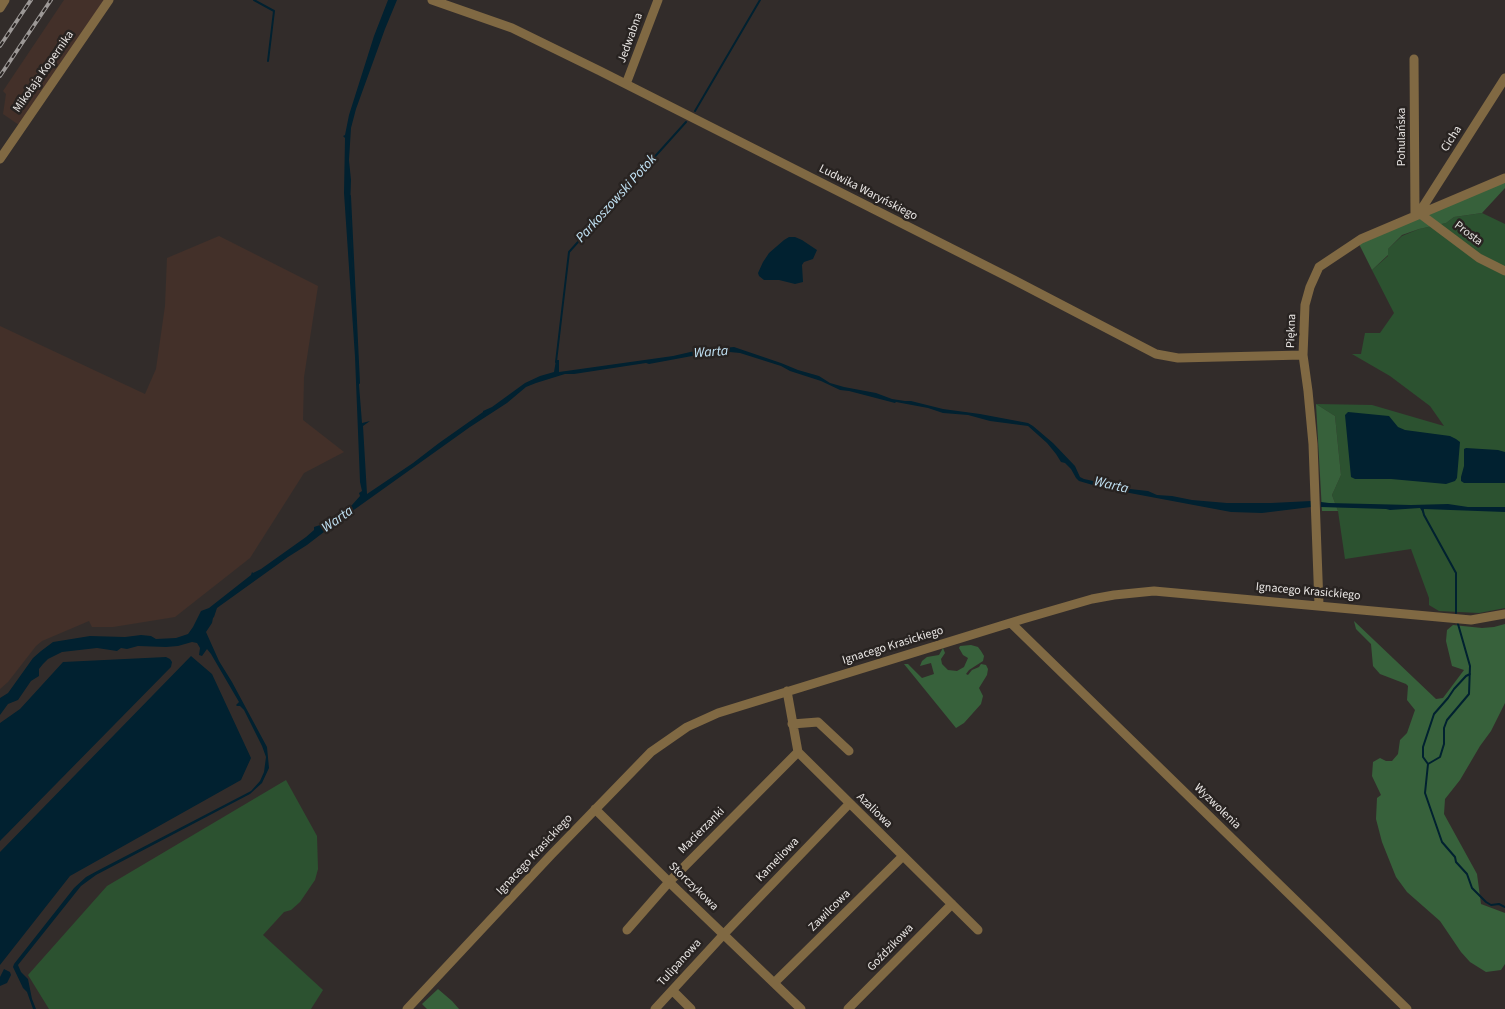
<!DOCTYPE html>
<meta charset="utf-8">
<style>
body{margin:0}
canvas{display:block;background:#322c2a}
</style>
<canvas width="1505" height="1009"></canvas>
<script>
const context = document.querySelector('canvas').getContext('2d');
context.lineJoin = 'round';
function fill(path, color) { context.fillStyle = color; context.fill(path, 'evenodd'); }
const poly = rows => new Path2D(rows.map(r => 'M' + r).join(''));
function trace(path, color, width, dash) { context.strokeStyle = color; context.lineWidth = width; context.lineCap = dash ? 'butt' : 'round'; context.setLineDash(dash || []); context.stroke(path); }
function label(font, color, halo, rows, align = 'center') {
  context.font = font + ' "Source Sans 3",sans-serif'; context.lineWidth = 5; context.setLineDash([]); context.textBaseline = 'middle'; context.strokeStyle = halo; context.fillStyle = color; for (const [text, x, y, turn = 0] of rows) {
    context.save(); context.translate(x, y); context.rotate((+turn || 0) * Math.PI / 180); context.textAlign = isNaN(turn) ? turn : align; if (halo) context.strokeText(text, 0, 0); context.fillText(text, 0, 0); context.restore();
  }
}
const industrial = poly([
 [64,0,104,0,19,125,3,114,6,94,3,91],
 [219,236,318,286,304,377,303,420,344,452,304,473,250,558,175,617,113,627,92,627,89,621,42,641,36,646,8,682,0,689,0,326,145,394,156,369,165,306,167,258]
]);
const green = poly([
 [1482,213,1505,224,1505,608,1479,613,1439,611,1429,605,1429,598,1411,549,1345,559,1338,511,1332,495,1341,475,1335,416,1316,404,1372,405,1444,426,1430,406,1390,376,1352,354,1361,354,1365,333,1380,333,1394,313,1372,270,1388,256,1388,249,1402,236,1419,229,1446,223,1454,217],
 [286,780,317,836,318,869,315,880,300,902,291,910,284,912,263,935,323,990,311,1009,49,1009,28,975,107,886]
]);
const forest = poly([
 [1505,181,1505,188,1482,213,1454,217,1446,223,1419,229,1402,235,1388,249,1388,255,1372,270,1359,244],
 [1316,404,1335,416,1341,475,1332,495,1338,511,1322,511],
 [1354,621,1436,699,1443,698,1464,670,1452,666,1446,641,1447,630,1453,625,1482,628,1494,627,1505,624,1505,703,1491,731,1480,746,1460,780,1445,799,1444,814,1477,874,1481,904,1505,913,1505,964,1501,970,1486,972,1470,962,1461,952,1440,921,1407,892,1396,877,1382,842,1376,819,1377,798,1381,795,1372,776,1373,762,1380,758,1386,761,1392,761,1398,754,1400,740,1407,733,1415,710,1407,700,1408,686,1406,684,1380,674,1373,666,1371,644,1356,629],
 [971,645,978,647,981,651,984,656,983,661,969,670,966,674,968,675,972,670,979,667,981,664,986,665,988,669,987,675,979,688,983,696,981,704,964,723,956,728,904,664,908,664,922,678,934,674,931,663,920,666,922,661,927,657,939,655,943,648,945,653,941,659,942,664,948,670,957,671,964,667,968,658,963,655,959,648,960,646],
 [438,989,452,1001,459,1009,427,1009,422,1004]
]);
const water = poly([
 [388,0,397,0,385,29,356,109,351,128,349,160,351,180,350,210,358,372,362,423,370,421,363,426,367,494,413,463,439,443,483,412,483,411,492,407,525,383,540,376,554,372,556,360,559,360,559,372,673,356,699,350,734,347,781,363,798,370,819,376,830,383,844,387,876,393,892,399,905,401,911,401,943,409,980,414,1028,423,1033,426,1053,443,1075,466,1080,477,1084,479,1130,489,1148,491,1157,495,1172,496,1192,500,1227,503,1271,503,1311,501,1311,507,1262,513,1231,512,1103,488,1079,481,1076,478,1071,469,1065,463,1061,462,1056,454,1047,443,1028,426,990,421,968,415,943,413,928,408,896,402,895,403,849,391,840,390,821,381,790,371,781,366,740,353,719,351,649,364,646,363,574,374,565,374,536,383,526,387,507,403,470,427,337,522,307,545,288,557,217,608,214,617,213,618,212,623,206,632,219,661,232,682,267,747,269,768,262,783,250,794,96,875,81,886,18,965,21,972,28,979,32,999,36,1009,33,1009,27,992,23,988,13,967,14,964,74,888,86,877,97,871,251,791,260,781,264,772,266,757,262,746,244,710,240,706,237,706,236,705,239,702,211,654,207,649,202,656,199,655,200,648,197,643,192,642,178,646,166,647,138,646,127,649,121,648,117,651,97,648,62,652,48,659,43,664,39,669,39,676,31,681,18,700,8,704,0,715,0,698,8,693,33,658,41,651,53,642,90,636,125,637,141,635,151,636,156,639,176,638,188,634,193,627,201,611,209,608,251,575,252,572,253,573,261,569,306,537,314,530,314,527,323,524,352,505,360,496,359,493,362,491,360,482,355,357,344,193,345,138,343,136,345,135,349,115,374,36],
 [789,237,795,237,802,240,817,250,813,259,804,262,802,265,803,282,795,284,779,280,764,280,759,276,758,273,763,262,769,253,784,240],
 [1348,412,1389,416,1398,427,1405,430,1450,436,1456,439,1460,442,1457,478,1455,481,1446,484,1391,479,1355,479,1351,477,1345,415],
 [1466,448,1498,450,1505,452,1505,483,1464,483,1461,481,1461,477,1464,466,1464,449],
 [1321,502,1329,503,1411,505,1448,504,1468,507,1505,507,1505,512,1424,509,1423,513,1420,508,1390,510,1386,509,1321,507],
 [191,656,212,674,251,758,241,780,70,876,0,965,0,852],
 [166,657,170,659,172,662,171,667,0,841,0,723,20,709,63,662],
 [4,969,10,972,11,975,7,983,0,986,0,977]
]);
const stream = poly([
 [254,0,274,11,268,61],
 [695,111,760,0],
 [350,196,359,383],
 [556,362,569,252,686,122],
 [1423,511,1424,515,1456,573,1456,613],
 [1458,624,1470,666,1469,694,1447,720,1444,728,1444,744,1440,757,1428,764,1425,793,1442,842,1455,857,1456,862,1467,874,1472,888,1486,902,1491,905,1499,904,1505,907],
 [1428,764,1423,757,1423,747,1434,714,1448,698,1454,689,1466,676,1470,674]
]);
const minor = poly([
 [432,0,512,28,600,71,1014,280,1156,354,1178,358,1303,355],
 [0,8,5,0],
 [1414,59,1415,215],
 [1505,78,1419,213,1479,258,1505,271],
 [626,84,658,0],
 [0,159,109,0],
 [1319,605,1313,444,1308,391,1303,355,1305,305,1310,287,1319,267,1361,239,1505,178],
 [1011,623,1407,1009],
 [787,691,798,752,978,930],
 [792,724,818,722,849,751],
 [595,809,669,882,801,1009],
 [627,930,669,882,798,752],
 [774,983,903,856],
 [673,991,691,1009],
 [407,1009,551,855,651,752,687,727,718,713,1023,619,1092,599,1114,595,1154,591,1471,620,1505,614],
 [655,1009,724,934,849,804],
 [848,1009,952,904]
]);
const rail = poly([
 [0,46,31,0],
 [0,76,51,0]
]);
const streetNames = [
 ["Jedwabna",631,38,-70],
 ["Mikołaja Kopernika",44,72,-55],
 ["Pohulańska",1402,137,-90],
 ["Cicha",1452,139,-58],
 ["Ludwika Waryńskiego",868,193,27],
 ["Prosta",1468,234,37],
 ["Piękna",1292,331,-88],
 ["Ignacego Krasickiego",1308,592,5],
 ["Ignacego Krasickiego",893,646,-17],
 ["Wyzwolenia",1217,807,44],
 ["Azaliowa",874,811,44],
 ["Macierzanki",702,831,-45],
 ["Ignacego Krasickiego",535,855,-47],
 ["Kameliowa",778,860,-46],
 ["Storczykowa",693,887,44],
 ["Zawilcowa",830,911,-45],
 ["Goździkowa",891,948,-46],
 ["Tulipanowa",680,963,-48]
];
const waterNames = [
 ["Parkoszowski Potok",617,199,-48],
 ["Warta",711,353,-4],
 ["Warta",1111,486,13],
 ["Warta",338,520,-35]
];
fill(industrial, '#433029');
fill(green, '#2c5230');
fill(forest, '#37613b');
fill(water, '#012130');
trace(stream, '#012130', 2);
trace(minor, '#806943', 9);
trace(rail, '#9c9896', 4);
trace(rail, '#282321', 2, [5.5]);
label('12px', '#e9e6e4', '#282321', streetNames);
label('italic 14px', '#c2e3f5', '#282321', waterNames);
</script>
